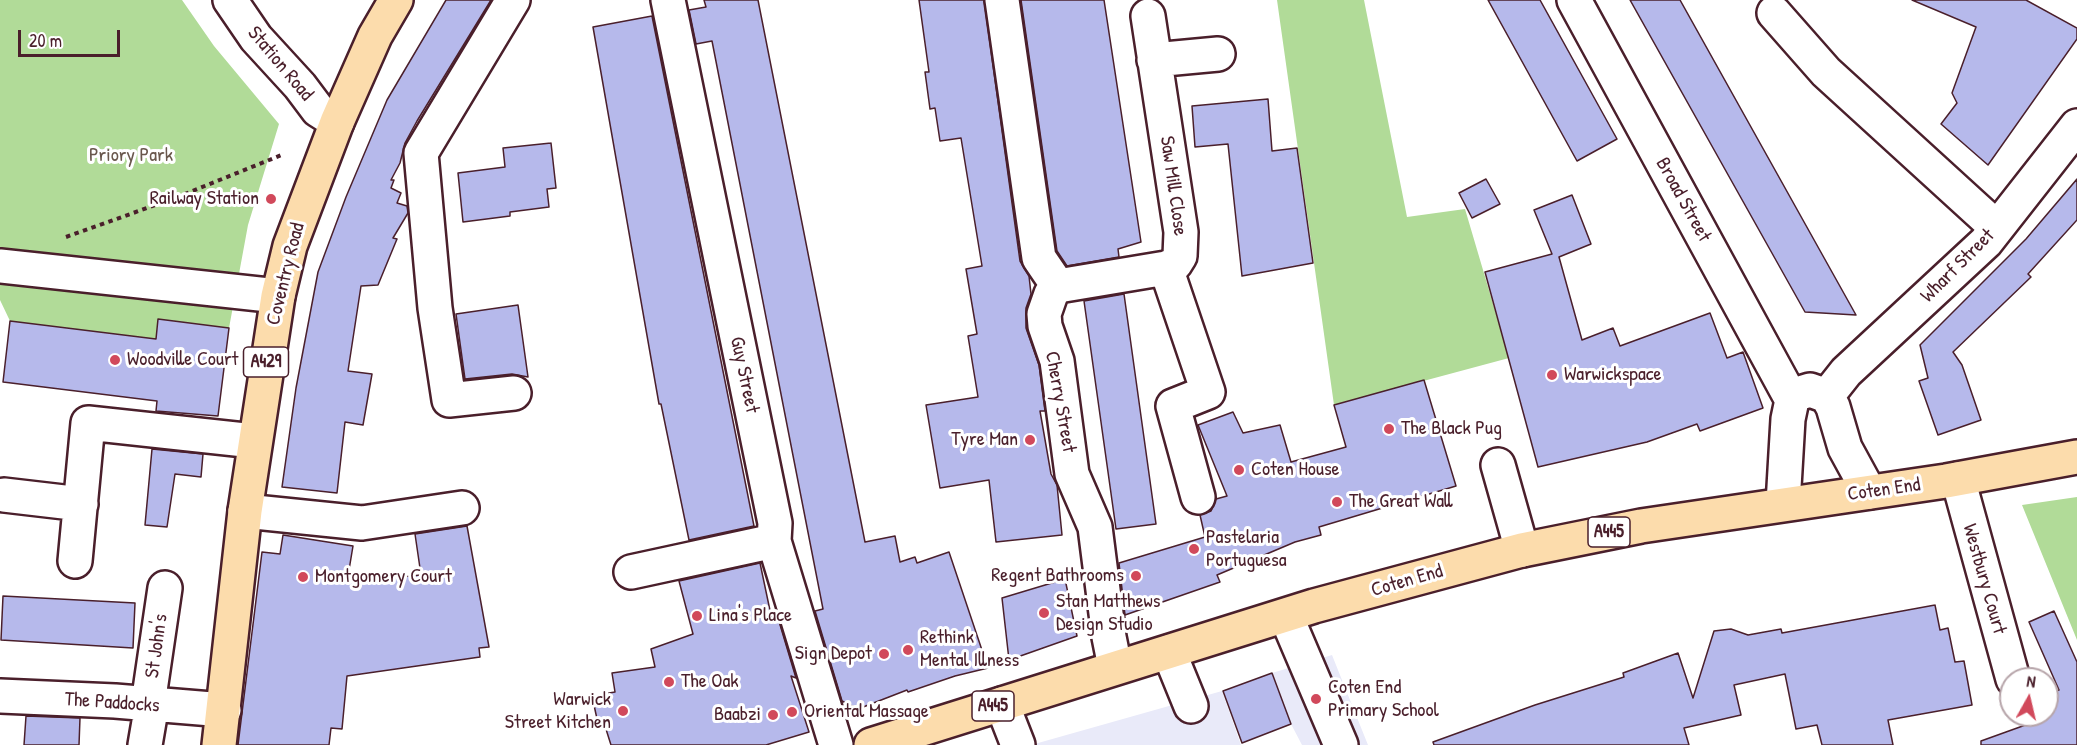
<!DOCTYPE html>
<style>
body{margin:0}
#map{position:relative;width:2077px;height:745px;overflow:hidden;background:#fff;font-family:"Patrick Hand",sans-serif}
canvas{display:block}
.north{position:absolute;left:1999px;top:667px;width:60px;height:60px;box-sizing:border-box;background:#fff;border:2px solid #b7a5aa;border-radius:50%;rotate:8deg;font-size:16px;font-weight:700;line-height:24px;text-align:center;color:#4a1f2b}
.north::after{content:'';display:block;margin:auto;width:21px;height:27px;background:#d1495b;clip-path:polygon(50% 0,100% 100%,50% 72%,0 100%)}
.scale{position:absolute;left:18px;top:30px;width:102px;height:27px;box-sizing:border-box;border:3px solid #4a1f2b;border-top:0;padding-left:8px;font-size:18px;line-height:21px;white-space:nowrap;color:#4a1f2b;-webkit-text-stroke:4px #fff;paint-order:stroke}
</style>
<div id="map">
<canvas width="2077" height="745"></canvas>
<div class="north">N</div>
<div class="scale">20 m</div>
</div>
<script>
const context = document.querySelector('canvas').getContext('2d');
context.lineJoin = 'round';
function fill(path, color) { context.fillStyle = color; context.fill(path, 'evenodd'); }
const poly = rows => new Path2D(rows.map(r => 'M' + r).join(''));
function trace(path, color, width, dash) { context.strokeStyle = color; context.lineWidth = width; context.lineCap = dash ? 'butt' : 'round'; context.setLineDash(dash || []); context.stroke(path); }
function label(font, color, halo, rows, align = 'center') {
  context.font = font + ' "Patrick Hand",sans-serif'; context.lineWidth = 6; context.setLineDash([]); context.textBaseline = 'middle'; context.strokeStyle = halo; context.fillStyle = color; for (const [text, x, y, turn = 0] of rows) {
    context.save(); context.translate(x, y); context.rotate((+turn || 0) * Math.PI / 180); context.textAlign = isNaN(turn) ? turn : align; if (halo) context.strokeText(text, 0, 0); context.fillText(text, 0, 0); context.restore();
  }
}
const built = poly([
 [1332,655,1368,745,1302,745,1291,724,1272,673],
 [1222,691,1241,745,1031,745]
]);
const green = poly([
 [0,0,182,0,214,46,279,124,248,225,229,328,159,319,156,339,10,321,0,300],
 [1277,0,1364,0,1407,217,1465,209,1509,358,1334,405],
 [2077,497,2077,640,2022,505]
]);
const building = poly([
 [446,0,491,0,417,121,405,143,400,163,391,180,394,180,391,188,401,193,397,203,407,206,408,213,393,238,397,239,378,285,361,286,348,371,372,374,363,425,345,422,337,493,282,487,296,388,318,272,346,197,387,100,446,0],
 [704,0,758,0,865,542,895,536,900,562,915,557,917,563,949,552,988,668,955,676,908,692,907,690,858,709,842,701,815,611,823,609,712,41,696,44,689,10,706,7,704,0],
 [919,0,984,0,1020,261,1029,276,1031,294,1026,308,1026,328,1039,365,1045,411,1040,411,1051,474,1057,485,1062,535,996,542,989,480,940,488,926,405,978,397,968,336,977,334,966,269,982,266,961,138,940,141,935,108,930,109,925,72,929,72,919,0],
 [1021,0,1104,0,1141,242,1118,249,1119,257,1067,266,1057,251,1021,0],
 [1488,0,1540,0,1617,139,1577,161,1488,0],
 [1630,0,1680,0,1856,315,1805,312,1630,0],
 [1912,0,2026,0,2077,28,2077,39,1988,165,1941,124,1957,103,1952,93,1976,27,1912,0],
 [652,16,754,526,689,540,661,404,659,404,593,27,652,16],
 [1268,99,1272,151,1297,148,1313,263,1242,276,1228,144,1195,147,1192,106,1268,99],
 [551,143,556,188,547,189,549,207,510,212,510,216,463,222,458,173,505,167,503,148,551,143],
 [1486,179,1500,204,1472,218,1459,193,1486,179],
 [2077,179,2077,220,2028,274,2031,277,1953,352,1962,365,1981,420,1938,435,1919,381,1928,378,1920,345,2026,239,2077,179],
 [1572,195,1591,244,1559,257,1582,340,1613,328,1620,346,1710,313,1727,358,1743,352,1763,408,1700,431,1697,424,1647,442,1538,467,1485,272,1552,254,1534,210,1572,195],
 [1124,294,1156,524,1116,529,1084,301,1124,294],
 [518,305,528,377,512,374,465,379,456,314,518,305],
 [158,319,229,328,218,416,156,411,157,401,3,382,10,321,156,339,158,319],
 [1424,380,1456,486,1319,527,1321,535,1295,542,1217,575,1220,582,1125,615,1119,563,1205,537,1200,515,1211,511,1216,499,1227,496,1198,425,1233,412,1243,433,1280,425,1291,462,1346,447,1334,405,1424,380],
 [152,449,203,454,201,477,175,474,167,527,145,525,152,449],
 [467,526,489,647,479,648,480,657,347,676,342,729,331,728,329,745,238,745,262,552,280,554,283,535,353,546,347,582,421,575,415,534,467,526],
 [760,563,772,620,778,618,796,678,791,676,809,732,766,745,611,745,605,726,599,728,592,696,615,692,612,673,655,667,651,649,693,634,679,581,760,563],
 [1065,579,1077,636,1009,660,1002,598,1065,579],
 [3,596,135,603,133,648,1,640,3,596],
 [1935,605,1940,630,1948,628,1955,662,1964,661,1972,705,1888,720,1893,745,1822,745,1817,725,1796,729,1785,674,1734,685,1741,715,1684,728,1689,745,1434,745,1433,742,1535,705,1624,677,1623,673,1678,653,1693,698,1714,631,1731,629,1748,635,1781,629,1782,633,1935,605],
 [2054,611,2077,662,2077,745,1981,745,1981,741,2031,723,2028,715,2047,715,2047,694,2059,690,2029,622,2054,611],
 [1272,673,1291,724,1242,743,1223,691,1272,673],
 [26,716,80,718,79,745,24,745,26,716]
]);
const path = poly([
 [66,237,175,198,284,154]
]);
const minor = poly([
 [230,0,256,38,300,86,318,110,337,122],
 [513,0,421,153,435,308,449,400,514,393],
 [668,0,775,523,774,541,836,745],
 [1002,0,1039,258,1058,286],
 [1574,0,1792,400],
 [1774,13,1826,72,1997,228],
 [1154,60,1218,54],
 [0,266,278,296],
 [1166,268,1208,392,1173,406,1198,497],
 [1058,286,1051,294,1044,314,1045,326,1057,361,1072,474,1095,527,1109,637,1115,667],
 [1058,286,1166,268,1175,264,1180,256,1181,232,1148,16],
 [1827,396,1846,372,1986,242,2077,126],
 [1498,465,1522,550],
 [1958,479,2013,679],
 [4,495,81,504],
 [1783,504,1788,419,1792,400,1797,394,1810,390,1827,396,1833,407,1845,448,1869,492],
 [245,511,362,523,462,508],
 [75,561,88,423,254,441],
 [631,572,774,541],
 [1286,616,1341,745],
 [1169,652,1191,706],
 [0,696,115,701,224,710],
 [148,704,165,588],
 [1002,704,1018,745],
 [145,745,152,704]
]);
const major = poly([
 [219,745,245,511,278,296,290,246,337,122,375,36,396,0],
 [871,745,1314,606,1522,550,1641,526,1946,481,2077,457]
]);
const markers = [
 [271,199,6,"#d1495b"],
 [115,360,6,"#d1495b"],
 [1552,375,6,"#d1495b"],
 [1389,429,6,"#d1495b"],
 [1030,440,6,"#d1495b"],
 [1239,470,6,"#d1495b"],
 [1337,502,6,"#d1495b"],
 [1194,549,6,"#d1495b"],
 [1136,576,6,"#d1495b"],
 [303,577,6,"#d1495b"],
 [1044,613,6,"#d1495b"],
 [697,616,6,"#d1495b"],
 [908,650,6,"#d1495b"],
 [884,654,6,"#d1495b"],
 [669,682,6,"#d1495b"],
 [1316,699,6,"#d1495b"],
 [623,711,6,"#d1495b"],
 [792,712,6,"#d1495b"],
 [773,715,6,"#d1495b"]
];
const shields = [
 [266,362,45],
 [1609,532,42],
 [993,706,42]
];
const shieldNames = [
 ["A429",266,362],
 ["A445",1609,532],
 ["A445",993,706]
];
const streetNames = [
 ["Station Road",280,64,50],
 ["Saw Mill Close",1173,186,82],
 ["Broad Street",1683,200,61],
 ["Wharf Street",1958,266,-45],
 ["Coventry Road",286,274,-76],
 ["Guy Street",744,375,78],
 ["Cherry Street",1060,402,80],
 ["Coten End",1884,490,-8],
 ["Westbury Court",1984,579,74],
 ["Coten End",1407,581,-16],
 ["St John's",157,646,-82],
 ["The Paddocks",112,703,4]
];
const parkNames = [
 ["Priory Park",131,156]
];
const poiNames = [
 ["Railway Station",259,199,"right"],
 ["Woodville Court",127,360],
 ["Warwickspace",1564,375],
 ["The Black Pug",1401,429],
 ["Tyre Man",1018,440,"right"],
 ["Coten House",1251,470],
 ["The Great Wall",1349,502],
 ["Pastelaria",1206,538],
 ["Portuguesa",1206,561],
 ["Regent Bathrooms",1124,576,"right"],
 ["Montgomery Court",315,577],
 ["Stan Matthews",1056,602],
 ["Design Studio",1056,625],
 ["Lina's Place",709,616],
 ["Rethink",920,638],
 ["Mental Illness",920,661],
 ["Sign Depot",872,654,"right"],
 ["The Oak",681,682],
 ["Coten End",1328,688],
 ["Primary School",1328,711],
 ["Warwick",611,700,"right"],
 ["Street Kitchen",611,723,"right"],
 ["Oriental Massage",804,712],
 ["Baabzi",761,715,"right"]
];
fill(built, '#e9eaf9');
fill(green, '#b1db98');
fill(building, '#b6b9eb');
trace(building, '#4a1f2b', 1.5);
trace(minor, '#4a1f2b', 38);
trace(major, '#4a1f2b', 38);
trace(path, '#4a1f2b', 4, [4.5, 4.5]);
trace(minor, '#fff', 33);
trace(major, '#fcdcac', 33);
for (const [x, y, r, color] of markers) { const dot = new Path2D(); dot.arc(x, y, r, 0, 2 * Math.PI); context.fillStyle = color; context.fill(dot); trace(dot, '#fff', 2); }
for (const [x, y, w] of shields) { const box = new Path2D(); box.roundRect(x - w / 2, y - 15, w, 30, 4.5); context.fillStyle = '#fff'; context.fill(box); trace(box, '#4a1f2b', 1.5); }
label('bold 18px', '#4a1f2b', null, shieldNames);
label('20px', '#4a1f2b', '#fff', streetNames);
label('20px', '#69574c', '#fff', parkNames);
label('20px', '#4a1f2b', '#fff', poiNames, 'left');
</script>
